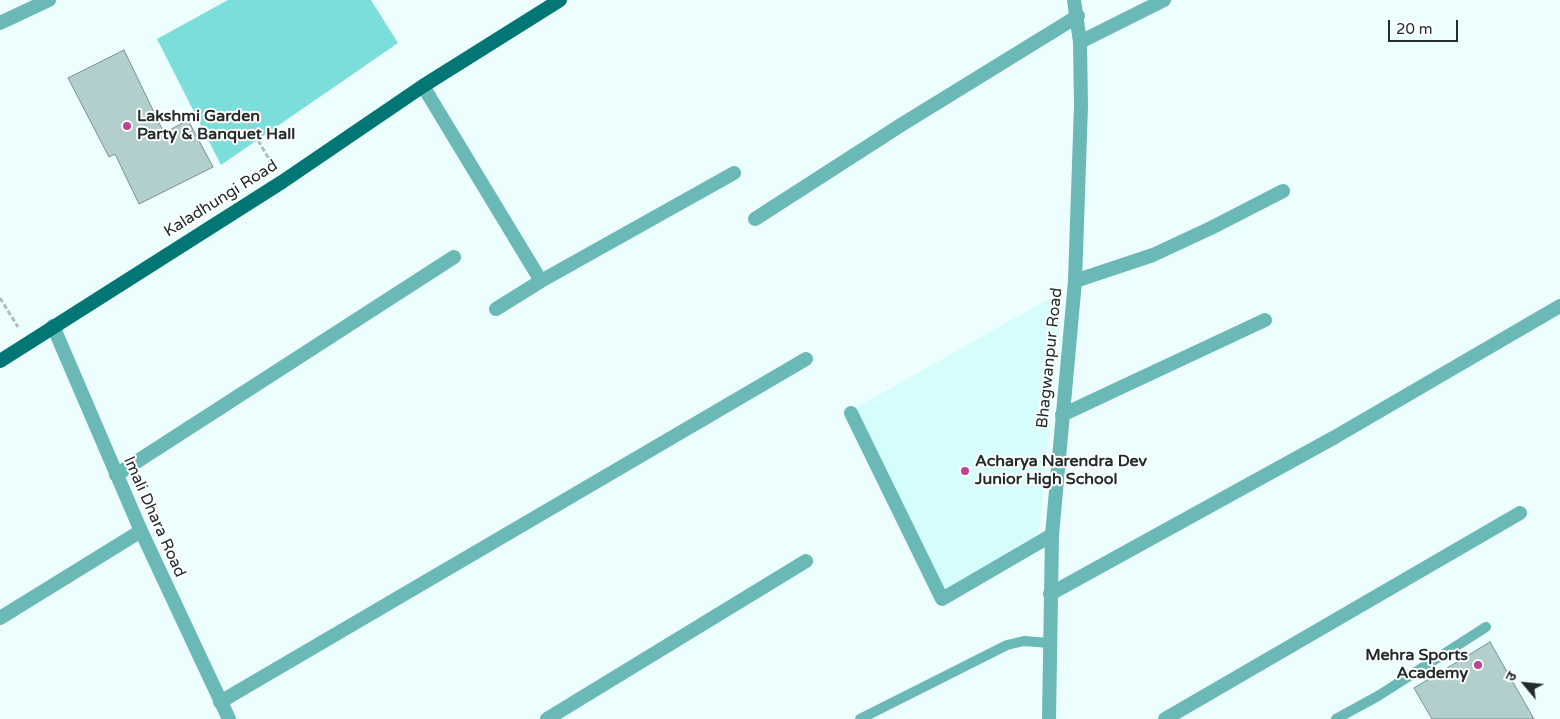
<!DOCTYPE html>
<meta charset="utf-8">
<style>
body{margin:0}
#map{position:relative;width:1560px;height:719px;overflow:hidden;background:#ecfefd;font-family:"Varela Round","Noto Sans Devanagari",sans-serif}
canvas{display:block}
.north{position:absolute;left:1500px;top:659px;width:50px;height:50px;-webkit-text-stroke:4px #fff;paint-order:stroke;rotate:298deg;font-size:14px;font-weight:700;line-height:20px;text-align:center;color:#212c2b}
.north::after{content:'';display:block;margin:auto;width:18px;height:22px;background:#212c2b;clip-path:polygon(50% 0,100% 100%,50% 72%,0 100%)}
.scale{position:absolute;left:1388px;top:20px;width:70px;height:22px;box-sizing:border-box;border:2px solid #212c2b;border-top:0;padding-left:6px;font-size:15px;line-height:18px;white-space:nowrap;color:#212c2b;-webkit-text-stroke:4px #fff;paint-order:stroke}
</style>
<div id="map">
<canvas width="1560" height="719"></canvas>
<div class="north">उ</div>
<div class="scale">20 m</div>
</div>
<script>
const context = document.querySelector('canvas').getContext('2d');
context.lineJoin = 'round';
function fill(path, color) { context.fillStyle = color; context.fill(path, 'evenodd'); }
const poly = rows => new Path2D(rows.map(r => 'M' + r).join(''));
function trace(path, color, width, dash) { context.strokeStyle = color; context.lineWidth = width; context.lineCap = dash ? 'butt' : 'round'; context.setLineDash(dash || []); context.stroke(path); }
function label(font, color, halo, rows, align = 'center') {
  context.font = font + ' "Varela Round",sans-serif'; context.lineWidth = 4; context.setLineDash([]); context.textBaseline = 'middle'; context.strokeStyle = halo; context.fillStyle = color; for (const [text, x, y, turn = 0] of rows) {
    context.save(); context.translate(x, y); context.rotate((+turn || 0) * Math.PI / 180); context.textAlign = isNaN(turn) ? turn : align; if (halo) context.strokeText(text, 0, 0); context.fillText(text, 0, 0); context.restore();
  }
}
const built = poly([
 [1063,291,1039,534,944,589,854,409]
]);
const green = poly([
 [228,0,371,0,398,43,221,165,157,39]
]);
const building = poly([
 [124,50,164,133,188,120,213,167,139,204,115,154,109,157,68,78,124,50],
 [1490,642,1534,719,1432,719,1414,688,1490,642]
]);
const path = poly([
 [247,121,273,166],
 [0,298,18,327]
]);
const service = poly([
 [860,719,1007,645,1024,641,1049,643],
 [1336,719,1378,696,1486,627]
]);
const minor = poly([
 [0,23,49,0],
 [1080,42,1164,0],
 [423,86,541,281],
 [755,219,901,125,1078,16],
 [1075,281,1153,255,1211,228,1283,191],
 [496,309,541,281,734,173],
 [53,326,141,531,229,719],
 [851,413,942,599,1052,535],
 [1062,415,1265,320],
 [116,475,454,257],
 [1050,594,1335,437,1560,306],
 [0,618,141,531],
 [220,702,806,359],
 [547,719,806,561],
 [1165,719,1520,513]
]);
const tertiary = poly([
 [1049,719,1052,535,1075,281,1081,106,1080,42,1074,0]
]);
const primary = poly([
 [0,361,282,182,423,86,560,0]
]);
const markers = [
 [127,126,5,"#bd4396"],
 [965,471,5,"#bd4396"],
 [1478,665,5,"#bd4396"]
];
const poiNames = [
 ["Lakshmi Garden",137,117],
 ["Party & Banquet Hall",137,135],
 ["Acharya Narendra Dev",975,462],
 ["Junior High School",975,480],
 ["Mehra Sports",1468,656,"right"],
 ["Academy",1468,674,"right"]
];
const streetNames = [
 ["Kaladhungi Road",221,199,-32],
 ["Bhagwanpur Road",1050,358,-84],
 ["Imali Dhara Road",154,517,66]
];
fill(built, '#d4fdfb');
fill(green, '#7bdedb');
fill(building, '#b2cfcd');
trace(building, '#769291', 1);
trace(path, '#afbfbe', 3, [5, 2.5]);
trace(service, '#6ab9b6', 10);
trace(minor, '#6ab9b6', 14);
trace(tertiary, '#6ab9b6', 14);
trace(primary, '#007775', 14);
for (const [x, y, r, color] of markers) { const dot = new Path2D(); dot.arc(x, y, r, 0, 2 * Math.PI); context.fillStyle = color; context.fill(dot); trace(dot, '#fff', 2); }
label('bold 16px', '#212c2b', '#fff', poiNames, 'left');
label('16px', '#212c2b', '#fff', streetNames);
</script>
